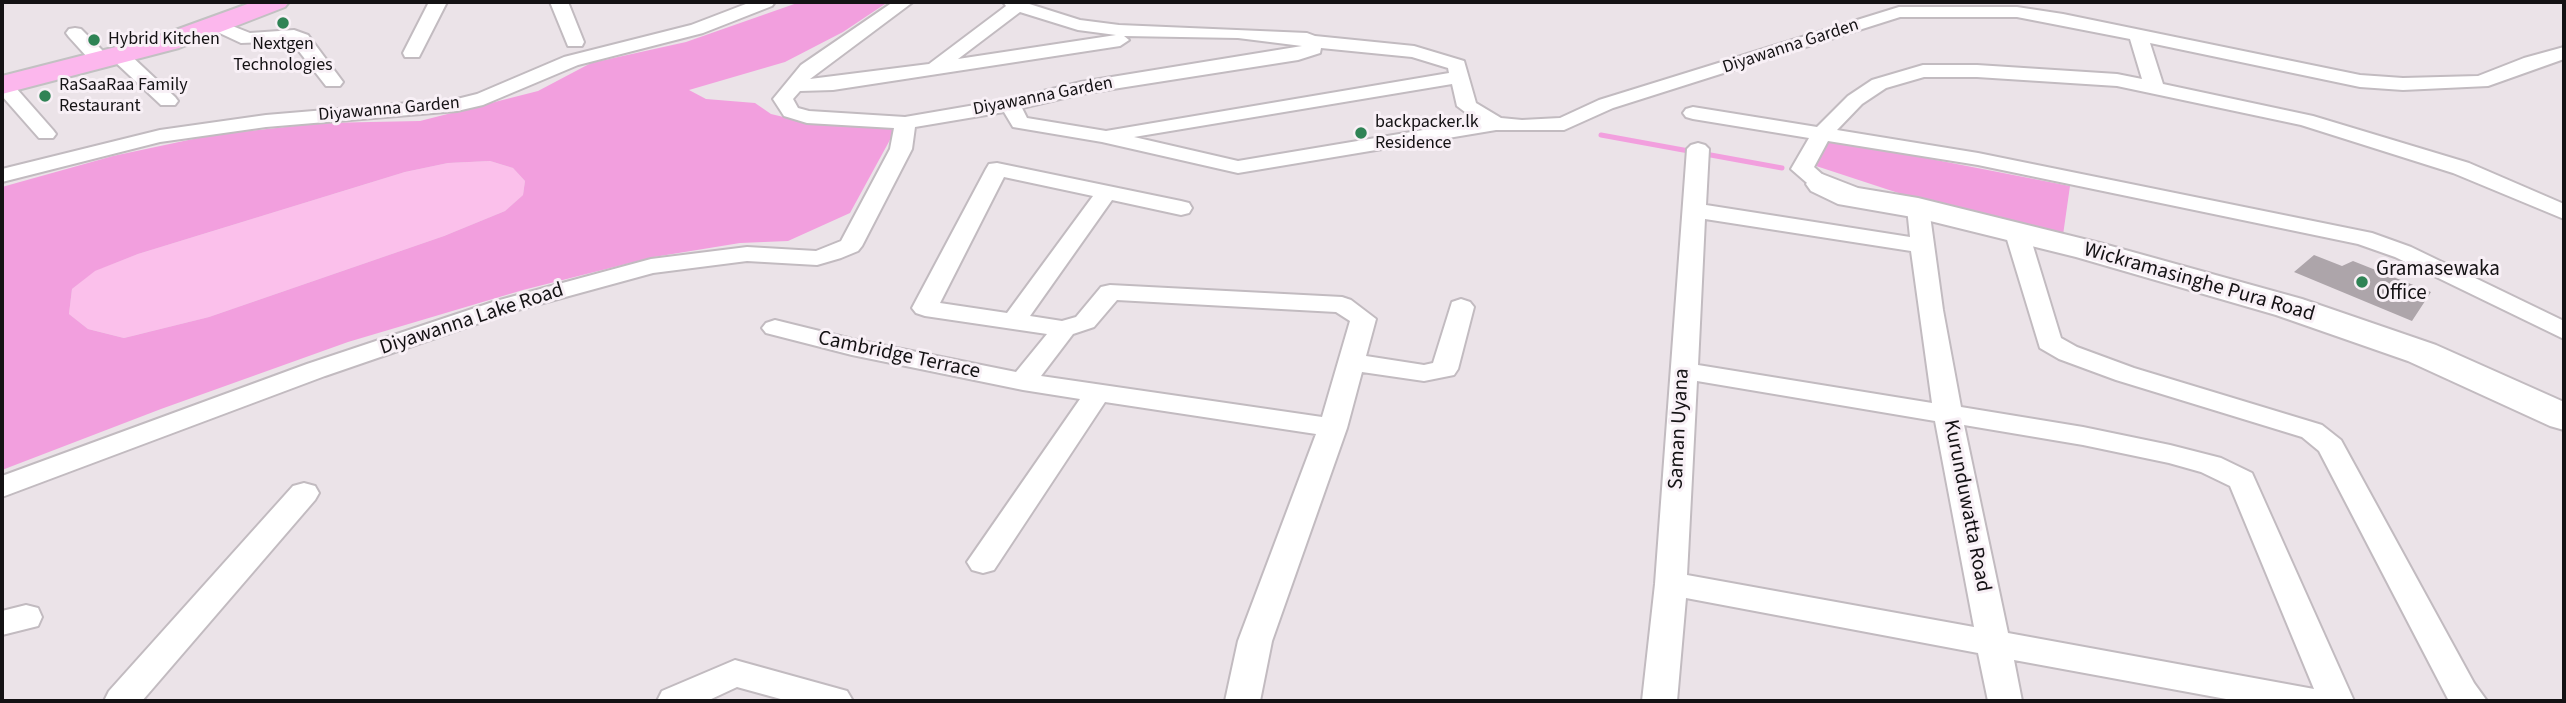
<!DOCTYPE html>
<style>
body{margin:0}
#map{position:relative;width:2566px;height:703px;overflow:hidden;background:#ebe3e8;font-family:"Source Sans 3",sans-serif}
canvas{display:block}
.frame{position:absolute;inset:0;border:4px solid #141214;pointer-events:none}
</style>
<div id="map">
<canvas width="2566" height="703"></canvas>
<div class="frame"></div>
</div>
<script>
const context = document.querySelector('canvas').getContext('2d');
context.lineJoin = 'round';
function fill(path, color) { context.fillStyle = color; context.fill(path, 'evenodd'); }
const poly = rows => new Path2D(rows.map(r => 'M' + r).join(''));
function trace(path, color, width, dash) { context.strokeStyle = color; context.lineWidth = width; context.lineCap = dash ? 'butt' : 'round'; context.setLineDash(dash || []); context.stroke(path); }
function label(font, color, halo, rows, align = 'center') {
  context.font = font + ' "Source Sans 3",sans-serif'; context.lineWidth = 6; context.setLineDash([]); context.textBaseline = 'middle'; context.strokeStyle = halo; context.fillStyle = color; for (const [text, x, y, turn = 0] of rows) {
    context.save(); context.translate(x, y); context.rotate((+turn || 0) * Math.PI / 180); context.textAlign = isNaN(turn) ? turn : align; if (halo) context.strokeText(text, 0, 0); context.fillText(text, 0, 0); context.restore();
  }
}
const green = poly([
 [490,161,513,168,525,181,523,195,505,211,444,236,209,317,124,338,88,329,69,314,72,289,94,271,138,254,405,172,448,163]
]);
const water = poly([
 [800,2,888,2,843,32,785,62,689,90,706,99,755,103,771,114,800,121,897,127,850,213,788,241,740,243,654,257,523,290,348,342,161,409,2,470,2,187,113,156,212,135,322,123,420,121,538,91,591,63,686,42],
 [490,161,513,168,525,181,523,195,505,211,444,236,209,317,124,338,88,329,69,314,72,289,95,271,138,254,405,172,448,163],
 [1828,139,2070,186,2063,235,1941,207,1813,165]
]);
const stream = poly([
 [1601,135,1782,168]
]);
const building = poly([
 [2314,255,2342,266,2353,261,2431,292,2412,321,2294,272]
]);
const street = poly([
 [429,2,447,2,419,57,405,57,403,53,429,2],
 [550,2,568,2,584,42,582,46,568,46,550,2],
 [751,2,775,2,772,6,703,33,578,65,483,105,457,111,266,127,160,142,2,182,2,169,160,130,266,115,457,99,477,94,564,57,691,25,751,2],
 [893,2,913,2,810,79,929,64,1006,6,1003,2,1023,2,1080,20,1119,25,1307,33,1315,36,1414,46,1464,61,1476,103,1501,118,1522,120,1560,118,1599,100,1899,7,2017,7,2063,14,2360,75,2403,78,2478,76,2524,58,2564,47,2564,59,2488,86,2403,90,2360,87,2150,43,2163,84,2313,116,2469,163,2564,204,2564,219,2453,173,2301,125,2117,86,1977,77,1924,77,1886,88,1862,104,1837,130,1978,153,2372,233,2411,247,2564,321,2564,339,2395,257,2358,244,1978,165,1828,141,1814,167,1833,184,1830,189,1822,191,1814,189,1791,169,1809,138,1693,119,1686,117,1683,113,1686,109,1693,107,1817,127,1848,96,1872,80,1923,65,1977,65,2117,74,2142,79,2130,39,2017,17,1900,17,1613,108,1564,130,1496,130,1238,173,1102,142,1013,127,1004,112,915,127,912,149,862,246,858,251,841,258,817,265,747,261,653,273,514,311,325,376,2,497,2,476,307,364,496,301,651,259,747,247,816,251,841,241,890,149,894,128,807,123,784,116,773,99,801,65,893,2],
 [1020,12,1078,30,1116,35,958,59,1020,12],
 [1124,36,1238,38,1302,46,1081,82,1010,99,905,117,809,111,798,108,793,99,800,91,833,90,1120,46,1129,40,1124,36],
 [1321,48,1412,57,1448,68,1449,73,1106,131,1027,118,1022,108,1081,94,1298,60,1320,53,1321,48],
 [1452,84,1457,106,1477,121,1238,161,1134,137,1452,84],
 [217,20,250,33,294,30,308,35,343,82,340,86,326,86,291,41,241,43,211,29,208,25,211,21,217,20],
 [75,28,81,29,102,50,104,54,102,58,88,58,69,37,66,33,69,29,75,28],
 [120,50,127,52,175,97,178,101,175,105,161,105,113,60,111,56,120,50],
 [2,78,9,80,53,130,56,134,53,138,39,138,2,96,2,78],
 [1698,143,1705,145,1709,149,1706,205,1910,237,1907,208,1910,203,1926,203,1929,208,1943,310,1961,407,2083,427,2170,445,2221,458,2252,473,2354,701,2237,701,2014,660,2022,701,1988,701,1978,653,1686,598,1677,701,1642,701,1655,584,1687,149,1691,145,1698,143],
 [1705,219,1911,251,1932,403,1698,365,1705,219],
 [1697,381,1935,421,1974,627,1687,575,1697,381],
 [1964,425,2083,445,2169,463,2201,472,2230,486,2314,689,2008,633,1964,425],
 [997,163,1181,201,1189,203,1192,208,1189,213,1181,215,1112,200,1030,316,1062,321,1076,317,1101,287,1110,285,1342,297,1351,300,1376,319,1366,356,1424,365,1433,363,1452,302,1461,299,1470,302,1474,307,1458,369,1454,375,1424,381,1362,372,1347,428,1272,641,1260,701,1225,701,1238,641,1316,434,1105,402,994,570,983,573,972,570,967,562,1080,399,1023,390,852,355,766,333,762,328,766,323,775,320,852,339,1016,372,1047,334,925,316,916,313,912,308,986,169,989,164,997,163],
 [1004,177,1093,196,1007,313,940,303,1004,177],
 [1117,300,1336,312,1350,321,1322,417,1041,376,1073,334,1094,327,1117,300],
 [2017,226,2025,228,2029,233,2061,338,2077,347,2134,368,2322,425,2341,440,2474,683,2487,701,2449,701,2319,451,2302,437,2116,380,2059,359,2040,348,2005,233,2009,228,2017,226],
 [304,483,315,486,319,493,315,500,142,701,104,701,109,691,293,486,304,483],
 [26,605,38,608,42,617,38,626,2,635,2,611,26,605],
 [735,660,847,691,853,701,788,701,737,687,707,701,657,701,662,691,735,660]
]);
const secondary = poly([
 [1822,174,1858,188,1918,198,2100,243,2302,299,2436,345,2564,402,2564,430,2550,426,2408,361,2276,315,2076,257,1918,218,1838,204,1811,191,1806,184,1811,177,1822,174]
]);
const primary = poly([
 [253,2,289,2,285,7,179,48,2,94,2,76,159,36,253,2]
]);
const markers = [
 [283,23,7,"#2f8355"],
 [94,40,7,"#2f8355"],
 [45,96,7,"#2f8355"],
 [1361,133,7,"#2f8355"],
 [2362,282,7,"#2f8355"]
];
const farPoinames = [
 ["Hybrid Kitchen",108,40],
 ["Nextgen",283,45,"center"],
 ["Technologies",283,66,"center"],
 ["RaSaaRaa Family",59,86],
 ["Restaurant",59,107],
 ["backpacker.lk",1375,123],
 ["Residence",1375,144]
];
const farStreetnames = [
 ["Diyawanna Garden",1791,47,-18],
 ["Diyawanna Garden",1043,97,-11],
 ["Diyawanna Garden",389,110,-5]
];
const poiNames = [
 ["Gramasewaka",2376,270],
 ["Office",2376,294]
];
const streetNames = [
 ["Wickramasinghe Pura Road",2199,283,16],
 ["Diyawanna Lake Road",472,320,-18],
 ["Cambridge Terrace",899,356,12],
 ["Saman Uyana",1680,429,-87],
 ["Kurunduwatta Road",1966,506,79]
];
fill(green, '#fbc0eb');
fill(water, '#f29fde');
trace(stream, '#f29fde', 5);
fill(building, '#ada5aa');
trace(street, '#c2bbc0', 4);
trace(secondary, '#c2bbc0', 4);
trace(primary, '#c2c1c2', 4);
fill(street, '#fff');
fill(secondary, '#fff');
fill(primary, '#fcb7ed');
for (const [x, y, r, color] of markers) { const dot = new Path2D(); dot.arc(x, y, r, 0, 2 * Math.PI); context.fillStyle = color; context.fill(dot); trace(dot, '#f8f0f6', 2.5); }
label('18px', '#141214', '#f8f0f6', farPoinames, 'left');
label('18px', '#141214', '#f8f0f6', farStreetnames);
label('21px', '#141214', '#f8f0f6', poiNames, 'left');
label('21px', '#141214', '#f8f0f6', streetNames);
</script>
